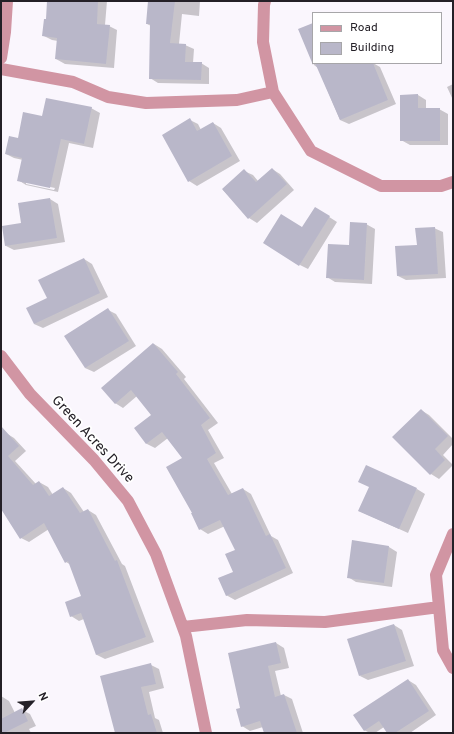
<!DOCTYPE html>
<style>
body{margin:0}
#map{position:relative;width:454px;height:734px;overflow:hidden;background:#faf6fd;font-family:Overpass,sans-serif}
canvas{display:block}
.frame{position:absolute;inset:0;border:2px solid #242027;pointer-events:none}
.legend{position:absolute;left:312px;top:12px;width:130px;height:52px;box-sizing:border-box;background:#fff;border:1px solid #a7a6a9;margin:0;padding:5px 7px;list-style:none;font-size:12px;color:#242027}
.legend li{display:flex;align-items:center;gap:8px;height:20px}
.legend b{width:20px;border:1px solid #a7a6a9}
.north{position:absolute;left:12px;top:682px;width:40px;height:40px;-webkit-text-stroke:3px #fff;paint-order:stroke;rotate:64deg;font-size:11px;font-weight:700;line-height:16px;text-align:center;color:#242027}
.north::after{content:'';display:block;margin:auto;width:14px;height:18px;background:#242027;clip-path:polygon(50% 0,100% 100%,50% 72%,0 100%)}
</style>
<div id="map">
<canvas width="454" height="734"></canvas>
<div class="frame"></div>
<ul class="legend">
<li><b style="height:5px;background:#d195a3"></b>Road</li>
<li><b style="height:11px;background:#b9b7c9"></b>Building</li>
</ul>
<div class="north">N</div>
</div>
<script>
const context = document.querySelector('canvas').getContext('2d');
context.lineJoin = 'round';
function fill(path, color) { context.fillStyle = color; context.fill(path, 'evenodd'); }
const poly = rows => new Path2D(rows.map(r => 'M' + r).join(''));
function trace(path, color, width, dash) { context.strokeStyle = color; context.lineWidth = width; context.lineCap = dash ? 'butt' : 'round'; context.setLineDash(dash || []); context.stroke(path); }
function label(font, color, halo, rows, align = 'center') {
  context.font = font + ' Overpass,sans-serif'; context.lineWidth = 3.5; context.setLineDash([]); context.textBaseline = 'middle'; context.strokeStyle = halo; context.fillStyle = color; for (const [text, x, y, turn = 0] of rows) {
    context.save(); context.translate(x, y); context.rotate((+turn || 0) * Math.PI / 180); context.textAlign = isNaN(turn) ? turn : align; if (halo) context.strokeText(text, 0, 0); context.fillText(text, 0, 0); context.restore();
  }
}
const shadow = poly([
 [48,1,107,1,105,25,109,26,117,30,114,68,65,64,56,59,58,41,52,40,44,36,47,20],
 [149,1,200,1,199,16,182,14,179,44,185,45,194,49,193,63,201,63,209,68,209,84,158,83,150,78,151,26,147,24],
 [313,63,373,63,380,67,396,104,349,124,340,120,318,68,314,65],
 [453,84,453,100,447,87],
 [418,95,426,100,426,109,439,109,448,114,448,145,410,145,401,140],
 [91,108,100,113,93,148,69,143,58,192,26,185,18,180,23,160,14,158,6,154,19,139,43,117],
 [26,182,55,188,54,190,26,184],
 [190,120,198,124,201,130,213,123,221,128,240,161,197,186,189,181],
 [272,169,280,174,294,190,257,223,249,218,223,190,244,171,253,175,258,181],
 [50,199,58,204,65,242,14,250,6,246,22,224,19,204],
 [323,213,337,222,308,269,300,265,303,228],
 [366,224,375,229,372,284,335,282,327,277],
 [434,228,443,232,446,278,406,280,398,276],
 [84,259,92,264,108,297,43,328,34,324,48,299],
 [108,310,116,314,136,346,94,372,85,368],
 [154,344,162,349,186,377,184,379,218,423,208,430,224,458,214,463,232,494,243,489,251,494,271,536,278,540,293,573,235,600,226,595,234,572,237,550,225,526,208,534,200,529,194,513,183,458,168,438,155,448,147,444,135,428,153,415,137,396,123,408,115,403],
 [421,410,429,415,453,439,453,444,443,455,453,465,439,479,431,474,394,437],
 [1,430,14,438,26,451,15,461,36,484,39,482,48,487,53,495,63,488,71,493,84,512,88,510,96,515,122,564,125,566,154,642,105,659,97,655,84,619,79,621,71,616,82,596,71,565,66,562,49,529,29,542,21,538,1,507],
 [417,489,425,494,408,533,359,511],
 [353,541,389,547,397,552,392,587,356,582,348,577],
 [394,625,402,630,414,666,368,680,360,676],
 [276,643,284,648,289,668,275,671,281,696,284,695,292,699,303,733,265,733,263,727,250,731,242,726,241,708],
 [151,665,159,669,164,688,149,692,155,718,159,720,163,733,116,733],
 [408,680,416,685,436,715,410,733,388,733,384,727,375,733,370,733,364,730],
 [1,696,9,701,15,713,22,710,30,714,36,726,29,729,31,733,1,733]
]);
const building = poly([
 [47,1,98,1,97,24,110,25,106,64,55,59,57,38,42,36,44,19,46,19],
 [148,1,175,1,170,43,186,44,185,62,202,62,201,80,149,79,150,24,146,24],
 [313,23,313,65,298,29],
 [315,63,373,63,388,100,340,120],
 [418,94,418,108,440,108,440,141,400,141,400,95],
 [46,98,92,107,84,144,61,139,50,188,17,181,22,158,5,154,9,136,18,138,23,112,42,116],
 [190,118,197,131,213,122,232,156,188,182,162,135],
 [272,168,287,184,248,219,222,189,244,169,256,182],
 [50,198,57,238,5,246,2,226,21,223,18,203],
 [315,207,330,216,299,266,263,243,281,214,302,227],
 [350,222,367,223,364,280,326,278,328,244,349,245],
 [435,227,438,274,397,276,395,246,417,245,415,228],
 [84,258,100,293,34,324,26,308,47,298,38,280],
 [108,308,129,341,85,368,64,336],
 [153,343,178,372,176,374,210,418,201,425,216,453,207,459,228,495,243,488,266,536,270,534,286,568,226,596,218,578,233,572,225,554,235,550,220,520,199,530,191,513,192,513,166,467,182,458,162,432,146,444,134,428,151,415,131,390,115,404,101,388],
 [421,409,448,436,435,449,445,460,430,475,392,437],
 [1,426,19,446,8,456,33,485,39,481,49,496,63,487,80,513,88,509,115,561,117,560,146,637,96,655,81,613,70,617,65,602,81,596,68,561,65,563,44,523,20,539,1,509],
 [366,465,417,488,399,529,358,511,369,487,358,482],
 [352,540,389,546,384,583,347,578],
 [394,624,406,661,359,676,347,639],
 [276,642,281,663,268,666,275,697,284,694,297,733,264,733,260,721,241,727,236,709,240,708,228,653],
 [151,663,156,684,141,687,148,715,151,714,157,733,115,733,100,676],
 [408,679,429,711,395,733,387,733,379,721,364,731,353,715],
 [22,708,28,721,4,733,1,733,1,719]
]);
const minor = poly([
 [265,1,264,5,263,42,273,92,311,151,381,186,441,186,453,182],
 [1,58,5,32,7,1],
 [1,69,73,82,108,97,146,103,237,100,273,92],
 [1,356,30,394,94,460,128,501,156,554,186,636,206,733],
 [453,534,436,575,443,650,453,668],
 [183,627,247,620,325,622,439,607]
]);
const streetNames = [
 ["Green Acres Drive",92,440,47]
];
fill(shadow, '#0003');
fill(building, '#b9b7c9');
trace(minor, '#d195a3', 12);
label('14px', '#242027', '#fff', streetNames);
</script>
